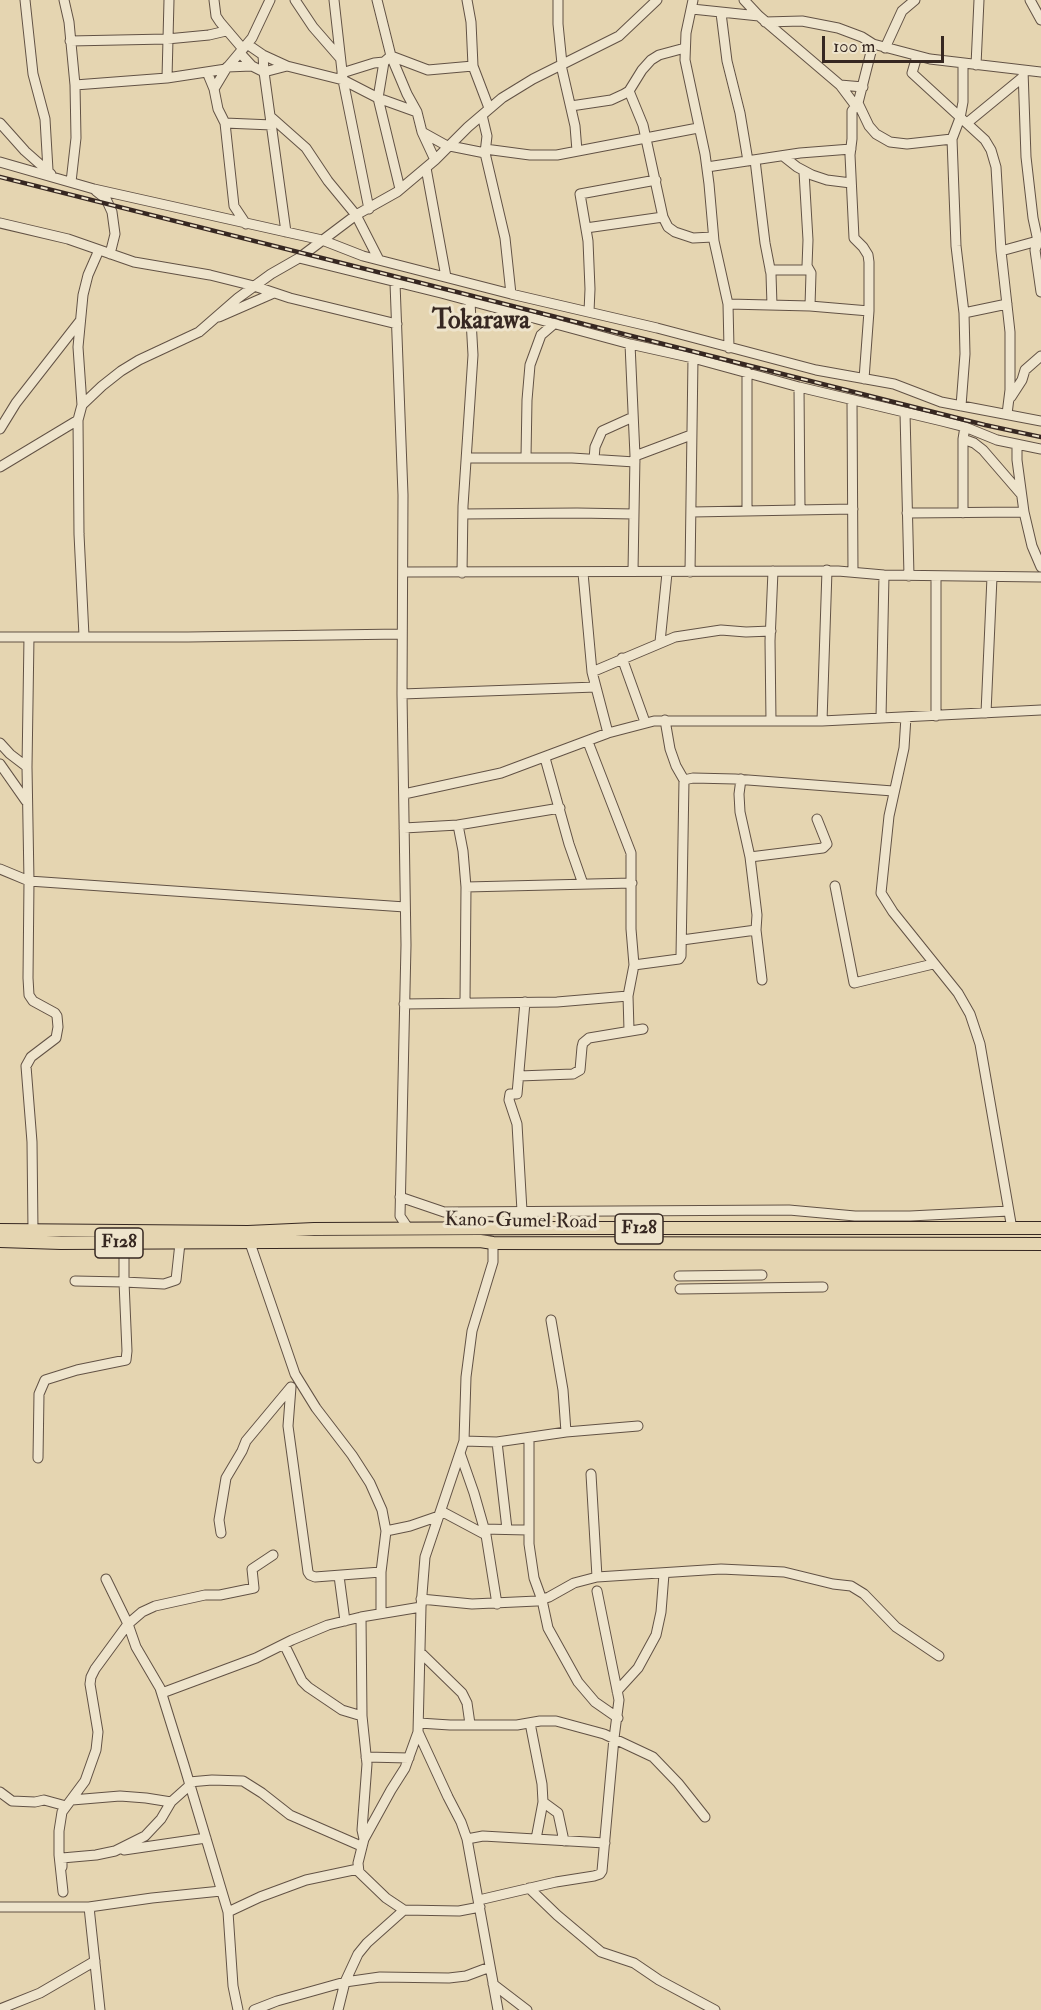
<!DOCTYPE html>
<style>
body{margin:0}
#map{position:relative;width:1041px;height:2010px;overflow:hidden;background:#e5d5b1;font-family:"IM FELL Double Pica",serif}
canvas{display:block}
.scale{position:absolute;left:822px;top:36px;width:122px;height:27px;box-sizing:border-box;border:3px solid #362721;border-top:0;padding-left:8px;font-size:18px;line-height:21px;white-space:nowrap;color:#362721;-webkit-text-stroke:4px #eee4cc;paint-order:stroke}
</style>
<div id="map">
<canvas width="1041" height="2010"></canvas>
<div class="scale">100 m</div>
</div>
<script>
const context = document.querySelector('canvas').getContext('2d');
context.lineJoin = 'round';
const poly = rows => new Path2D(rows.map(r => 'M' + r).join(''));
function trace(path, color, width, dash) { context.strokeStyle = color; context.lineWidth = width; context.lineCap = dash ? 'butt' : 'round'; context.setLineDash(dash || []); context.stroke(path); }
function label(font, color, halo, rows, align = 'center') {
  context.font = font + ' "IM FELL Double Pica",serif'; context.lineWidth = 6; context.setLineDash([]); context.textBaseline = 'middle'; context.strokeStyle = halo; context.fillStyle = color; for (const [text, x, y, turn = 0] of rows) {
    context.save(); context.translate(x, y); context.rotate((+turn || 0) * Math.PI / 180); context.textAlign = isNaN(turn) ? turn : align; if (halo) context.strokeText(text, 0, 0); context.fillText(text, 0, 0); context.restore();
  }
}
const minor = poly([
 [25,0,33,74,45,119,48,170],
 [64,0,69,22,75,85,76,138,71,182],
 [214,0,216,16,220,22,243,49],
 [295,0,313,27,340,58],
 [334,0,343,80,369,209],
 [377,0,391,56,407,94,417,112,422,132,435,160],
 [467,0,471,22,473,66,489,108],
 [558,0,558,24,562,64],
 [693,0,686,33,685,60,705,154,709,184,714,241,728,304,729,348],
 [744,0,759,16,840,85,855,105],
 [1030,0,1041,20],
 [692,9,759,16],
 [721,13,727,61,740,113,748,161],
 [765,22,802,21,838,28,862,37,873,44,930,59,1041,72],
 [70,41,167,39,209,35,226,31],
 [247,44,263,55,287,66,343,80,378,98,417,112],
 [885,48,902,11,915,0],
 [240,53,252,66,264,72,287,66],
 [263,55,264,72,286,232],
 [917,56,912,73,985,140,991,150,996,167,1001,251,1010,332,1010,390,1007,414],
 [384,62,378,98,400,189],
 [561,65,575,126,577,151],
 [976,65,979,0],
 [227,67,252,66],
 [1023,70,1026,157,1033,218,1038,241],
 [207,72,214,89,218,109,225,123,234,206,246,224],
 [342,73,374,63,384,62,391,56,428,70,473,66],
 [167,78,169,0],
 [75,85,167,78,226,69],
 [840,85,863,87],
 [214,89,226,69,252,38,270,0],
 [629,91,643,125,663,217,668,227,675,232,693,238,713,237],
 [858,103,869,126,876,134,890,142,907,144,952,139],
 [571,106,611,100,624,94,629,91,642,70,651,60,659,55,685,48],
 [482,115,487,136,485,153,505,238,511,294],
 [271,117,306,148,328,181,356,215,379,260],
 [0,123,25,151,51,174],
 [225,123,272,125],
 [967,123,1023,77],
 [422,132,449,147],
 [450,146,485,153],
 [485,149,530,155,557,155,698,128],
 [783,156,797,167,812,175,827,180,851,183],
 [755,160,765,243,771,274,772,305],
 [0,162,94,189,322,240,363,256,511,294,657,328,816,370,894,384,941,402,1041,421],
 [707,167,800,153,851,149],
 [426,168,446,277],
 [804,172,808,240,807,266,811,273,810,306],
 [96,191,106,199,112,212,115,234,110,254],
 [0,223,68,239,134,262,210,275,254,286,290,298,397,324],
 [586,228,663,217],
 [1039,240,1035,250,1041,292],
 [1001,251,1041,240],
 [299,258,441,293,630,344,693,358,799,387,942,421,965,427,997,440,1041,449],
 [770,270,809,270],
 [395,283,403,495,402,694,406,945,400,1216,408,1228],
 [728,304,810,306,869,311],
 [589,312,590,289,588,241,580,194,656,180],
 [964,313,1007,304],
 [219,317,274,293],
 [630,344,635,456,633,571],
 [747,372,747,511],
 [864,379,869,311,869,262,868,255,863,247,854,238,850,155,852,139,852,111,858,103,873,44],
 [799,387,800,510],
 [1011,397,1022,380,1025,370,1041,356],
 [852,401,853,572],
 [82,405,102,386,121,371,139,360,199,332,238,298,271,274,299,258,356,215,397,192,435,160,468,127,502,98,533,79,619,36,657,0],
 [961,406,965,354,964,313,956,246,952,139,960,118,963,102,963,63],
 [905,413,909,576],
 [0,429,16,403,80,321],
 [963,439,974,443,983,450,1021,494],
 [1017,445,1017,460,1024,512,1032,546,1041,567],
 [635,456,691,435],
 [526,457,527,400,530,365,541,335,555,323],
 [467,458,572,458,635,462],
 [594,459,595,447,602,431,633,417],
 [0,467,78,420],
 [692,512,853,509],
 [907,513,1024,512],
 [963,513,963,439,965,427],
 [463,514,577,513,634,514],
 [403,572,838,571,884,575,1041,577],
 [690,572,693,358],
 [462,573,463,506,473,355,470,302],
 [583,573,592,672,608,733],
 [936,576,936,716],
 [84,636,79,534,78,420,82,405,78,347,83,295,88,275,99,250],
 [0,637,188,637,402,634],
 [29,637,27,767,29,881,28,978,29,995,33,1001,55,1013,57,1016,58,1027,56,1038,31,1057,26,1066,32,1142,33,1230],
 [660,642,667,573],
 [622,658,645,722],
 [592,672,675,637,721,630,746,632,771,631],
 [402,694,596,687],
 [986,713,992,577],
 [906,717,904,748,889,816,881,893,893,912,958,993,970,1014,980,1044,1012,1229],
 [881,718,884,575],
 [771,721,770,641,773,571],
 [822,721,827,570],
 [588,742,631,853,631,929,634,965,628,996,629,1030],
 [0,743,10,754,27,767],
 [545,758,569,844,583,884],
 [0,764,26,801],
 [741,779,739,794,740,812,750,857,757,915,756,930,762,980],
 [684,780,693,778,735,779,893,791],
 [404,794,501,773,608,733,654,721,822,721,1041,710],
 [458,825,463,851,466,887,465,1002],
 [404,828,458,825,560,808],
 [750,857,823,848,827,844,817,819],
 [0,869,29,881,405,907],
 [835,886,854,983,933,964],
 [466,887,632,883],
 [682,940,756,930],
 [634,965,679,959,681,956,684,780,676,766,670,749,665,720],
 [404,1004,557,1002,628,996],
 [519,1076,573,1074,580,1070,582,1047,583,1043,589,1038,643,1029],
 [400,1197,444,1212,789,1210,855,1216,910,1216,1009,1211],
 [522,1211,517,1124,509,1100,510,1094,517,1094,525,1002],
 [124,1243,124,1282,164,1284,176,1280,180,1243],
 [250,1243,295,1374,316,1408,352,1455,370,1483,382,1510,386,1531,381,1572,381,1613],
 [679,1276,762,1275],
 [680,1289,823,1287],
 [551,1320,563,1390,566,1432],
 [291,1387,288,1426,308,1572,310,1575,315,1577,381,1572],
 [529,1438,529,1544,534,1578,542,1600,548,1628,578,1682,595,1702,618,1718],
 [464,1441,497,1442,566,1432,638,1426],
 [497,1442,507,1529],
 [460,1453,474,1493,486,1535,497,1604],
 [38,1458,39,1394,45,1380,77,1370,126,1360,127,1351,124,1282,75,1281],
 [591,1474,597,1577],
 [441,1511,486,1535],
 [483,1529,528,1530],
 [386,1531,410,1526,439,1516],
 [221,1533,219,1520,226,1478,242,1451,246,1441,291,1387],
 [339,1576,345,1621],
 [106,1579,128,1624,136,1647,160,1688,184,1765,228,1912,233,1986,238,2010],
 [421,1599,472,1604,537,1601,549,1597,574,1583,597,1577,721,1569,784,1572,833,1584,851,1586,864,1594,896,1627,939,1656],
 [361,1617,362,1716,367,1764,362,1830,364,1839],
 [284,1644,302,1681,308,1687,342,1710,362,1716],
 [421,1653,462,1693,467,1703,470,1724],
 [617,1691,638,1668,656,1635,661,1612,664,1574],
 [162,1693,256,1658,292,1640,328,1625,361,1617,421,1607],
 [419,1723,450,1725,517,1725,540,1721,556,1721,604,1734,653,1757,678,1783,705,1817],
 [530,1723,542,1784,543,1802,536,1839],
 [418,1732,448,1797,461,1822,467,1839,498,2010],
 [366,1757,409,1758],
 [189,1782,212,1780,243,1781,262,1793,290,1815,361,1846],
 [0,1792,12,1801,35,1802,44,1800,66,1806],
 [72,1800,120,1796,146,1798,171,1802],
 [543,1802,558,1813,564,1841],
 [467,1839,483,1836,605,1843],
 [124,1850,206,1838],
 [62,1867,62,1858,96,1855,115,1851,145,1836,161,1819,171,1802,190,1785],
 [529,1888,557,1915,601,1952,634,1963,659,1980,715,2010],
 [63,1892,59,1855,59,1831,62,1812,85,1781,96,1750,98,1732,90,1684,91,1677,95,1669,128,1624,142,1612,155,1606,205,1595,220,1595,254,1588,252,1569,273,1555],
 [479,1900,556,1882,594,1876,600,1874,602,1871,614,1738,619,1700,597,1591],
 [0,1907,89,1907,152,1898,221,1891],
 [89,1907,100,2010],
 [480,1907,459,1911,404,1910,386,1898,359,1872,358,1863,364,1839,391,1790,405,1768,418,1732,421,1607,425,1557,464,1441,466,1377,472,1331,493,1262,493,1243],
 [228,1912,260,1897,306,1880,358,1869],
 [493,1984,527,2010],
 [0,2009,40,1993,95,1961],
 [254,2010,277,2001,345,1982,380,1977,449,1978,466,1976,490,1967],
 [338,2010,345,1982,358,1954,367,1943,404,1910]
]);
const major = poly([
 [0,1230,248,1232,314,1229,560,1228,1041,1228],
 [0,1241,61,1243,480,1241,493,1243,1041,1244]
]);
const rail = poly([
 [0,177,985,425,1041,437]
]);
const shields = [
 [639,1229,48],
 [119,1243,48]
];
const shieldNames = [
 ["F128",639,1229],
 ["F128",119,1243]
];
const streetNames = [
 ["Kano-Gumel Road",521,1222,1]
];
const districtNames = [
 ["Tokarawa",481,322]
];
trace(minor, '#625245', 11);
trace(major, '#362721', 14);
trace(minor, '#eee4cc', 9);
trace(major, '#e5d5b1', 12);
trace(rail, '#362721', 4.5);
trace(rail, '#eee4cc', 2, [7]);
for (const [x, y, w] of shields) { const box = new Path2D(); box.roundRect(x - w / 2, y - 15, w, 30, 4.5); context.fillStyle = '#eee4cc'; context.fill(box); trace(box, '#362721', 1.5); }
label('bold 18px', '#362721', null, shieldNames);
label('20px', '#362721', '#eee4cc', streetNames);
label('bold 26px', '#362721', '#eee4cc', districtNames);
</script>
